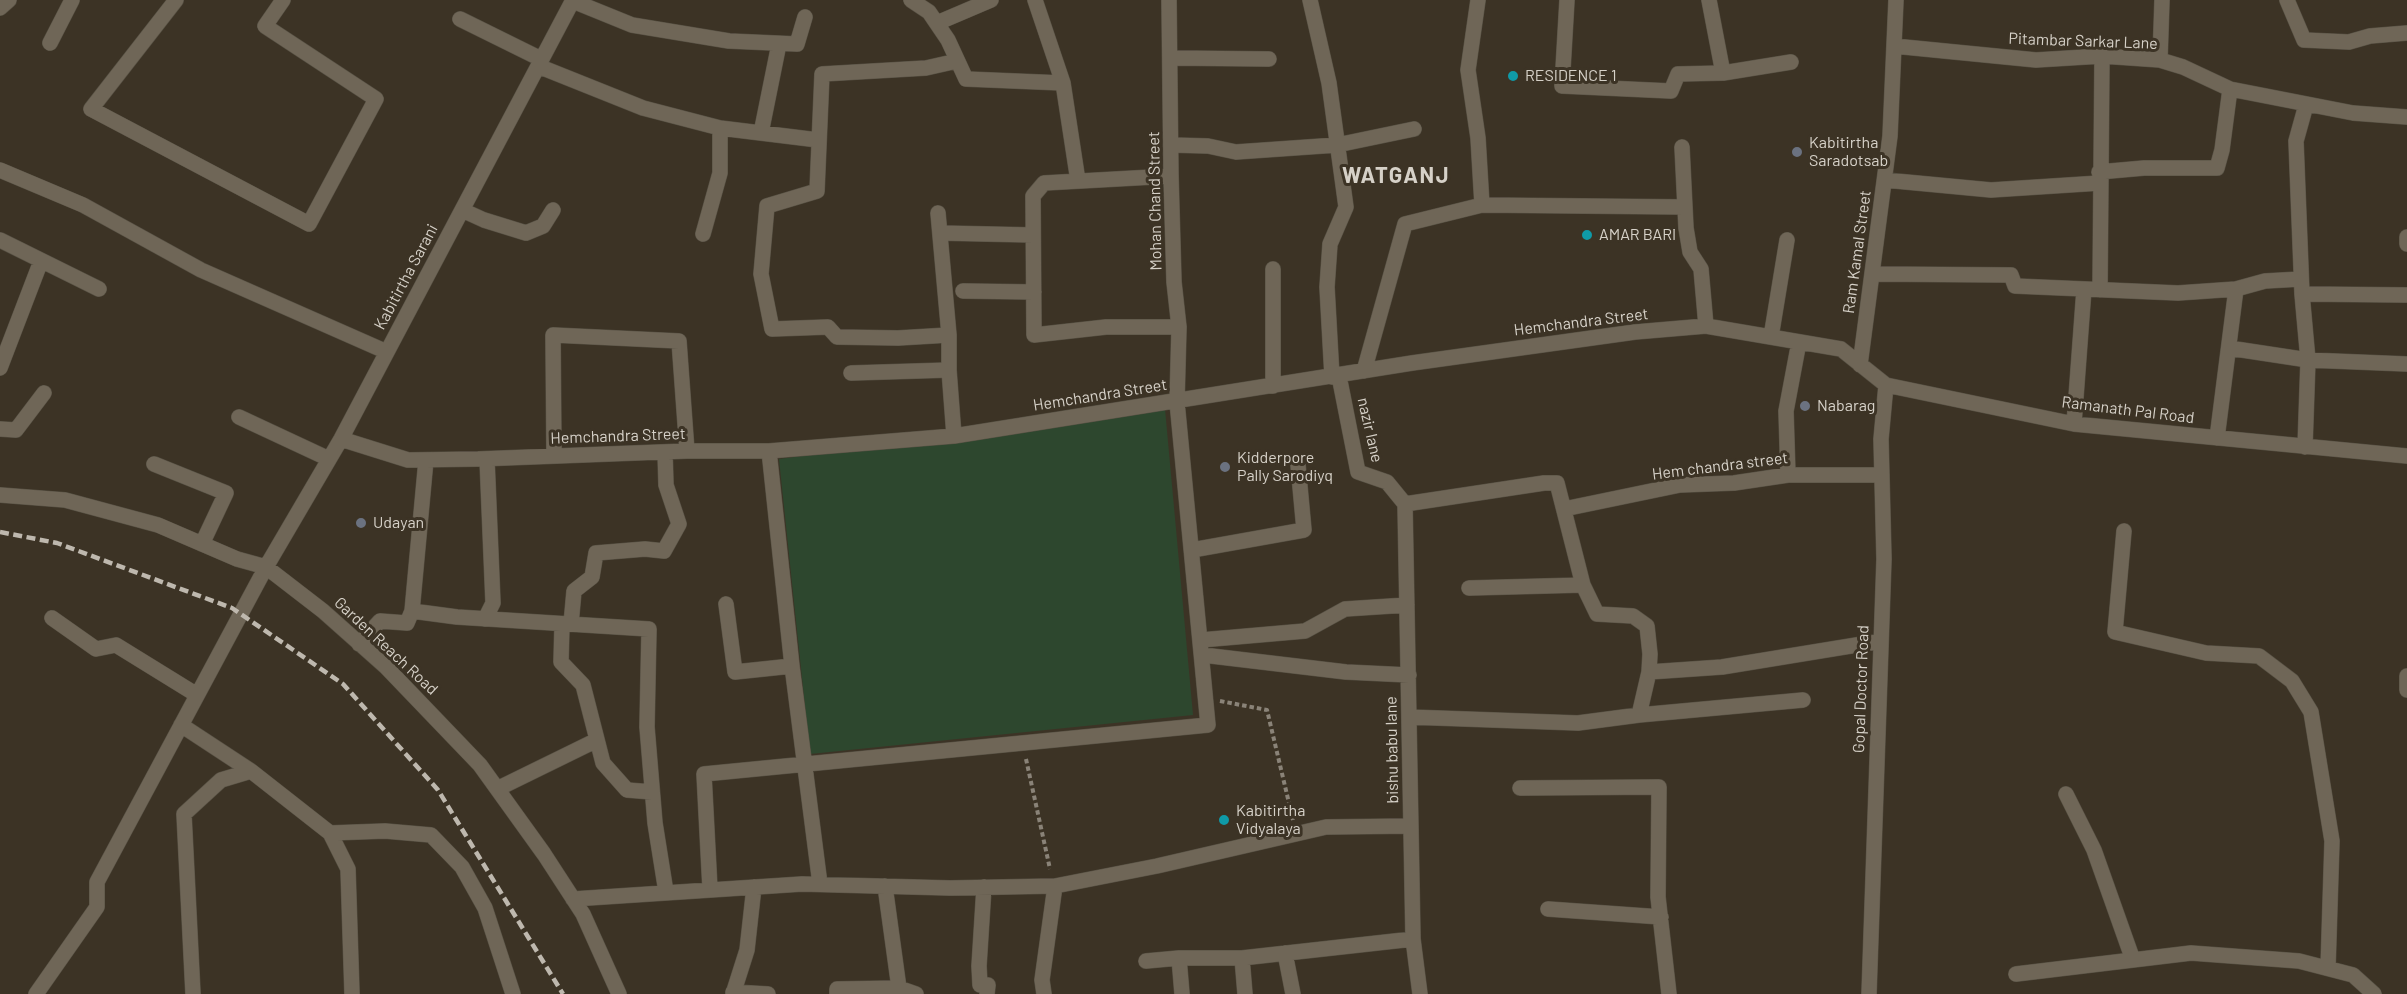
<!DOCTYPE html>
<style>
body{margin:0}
canvas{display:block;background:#3c3325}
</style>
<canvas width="2407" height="994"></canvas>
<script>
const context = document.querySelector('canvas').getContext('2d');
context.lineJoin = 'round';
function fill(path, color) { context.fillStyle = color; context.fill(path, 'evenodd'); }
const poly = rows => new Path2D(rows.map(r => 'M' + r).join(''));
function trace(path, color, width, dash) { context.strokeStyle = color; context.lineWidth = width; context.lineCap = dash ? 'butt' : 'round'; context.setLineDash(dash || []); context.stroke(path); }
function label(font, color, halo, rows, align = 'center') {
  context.font = font + ' Barlow,sans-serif'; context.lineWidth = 6; context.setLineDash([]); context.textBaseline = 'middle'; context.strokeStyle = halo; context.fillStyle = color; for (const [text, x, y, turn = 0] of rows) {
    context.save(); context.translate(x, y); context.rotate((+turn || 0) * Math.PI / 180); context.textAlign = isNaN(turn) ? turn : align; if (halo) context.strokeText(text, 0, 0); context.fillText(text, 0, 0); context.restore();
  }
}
const green = poly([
 [1165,409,1193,715,810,754,779,459]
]);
const path = poly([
 [1220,701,1267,710,1293,820],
 [1026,759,1050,869]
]);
const minor = poly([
 [176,0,91,109,309,224,376,99,265,26,283,0],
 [911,0,929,12,948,40,966,79,1063,83,1078,181],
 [1035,0,1063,83],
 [1310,0,1329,83,1346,207,1330,244,1327,287,1332,377],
 [1478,0,1468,70,1478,138,1482,205],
 [1567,0,1562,86,1671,91,1678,74,1723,73,1791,62],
 [1709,0,1723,73],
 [2287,0,2304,40,2349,42,2370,36,2407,33],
 [573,1,632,25,729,41,797,44,805,17],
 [0,8,9,0],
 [460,19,541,59],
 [937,23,991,0],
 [50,43,72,0],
 [1894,46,2036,60,2102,56,2160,60,2183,67,2230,89,2353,113,2407,117],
 [1171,58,1269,59],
 [2160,60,2162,0],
 [538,66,643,108,720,128,818,140],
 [761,133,779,44],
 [1172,145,1208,146,1236,152,1337,145,1414,129],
 [1682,147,1686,228,1690,252,1701,269,1706,326],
 [0,170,83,205,201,270,387,352],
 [2099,172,2144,168,2217,168,2222,150,2230,89],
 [1171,176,1044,183,1033,196,1034,335,1106,327,1179,327],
 [1885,180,1991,190,2100,183],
 [462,210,484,220,526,233,543,226,553,210],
 [938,213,949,335,949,370,954,436],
 [940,233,1033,235],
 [703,234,720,173,720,128],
 [2407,237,2407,244],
 [0,240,99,289],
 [1872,274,2011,275,2015,286,2178,293,2236,289,2265,281,2301,279],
 [2100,290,2102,56],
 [963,291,1034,292],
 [2302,294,2407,295],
 [949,335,898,338,837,337,828,327,772,329,761,274,767,206,817,191,822,74,926,68,957,61],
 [1771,337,1787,240],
 [2229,348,2308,360,2407,364],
 [1860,365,1890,136,1896,0],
 [0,368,41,261],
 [1364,371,1405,224,1482,205,1685,207],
 [851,373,949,370],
 [1339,376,1358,472,1387,482,1405,504],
 [1273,386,1273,269],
 [239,417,329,459],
 [2074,424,2084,289],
 [0,429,16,430,44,393],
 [2217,438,2236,289],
 [341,439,408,460,478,459,687,451,769,451,954,436,1412,363,1635,332,1706,326,1841,349,1886,385,2074,424,2407,456],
 [2305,447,2308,360,2302,294,2296,141,2306,105],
 [769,451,792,666,820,884],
 [554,456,553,335,679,341,687,451],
 [426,460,412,611,457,617,649,629,647,727,655,823,666,892],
 [154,464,226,493,202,544],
 [1788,475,1786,411,1799,342],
 [0,495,65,500,158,525,237,559,266,567,323,611,386,667,480,765,544,854,583,914,619,994],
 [1405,504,1413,939,1420,994],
 [1405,504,1544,483,1557,483,1583,585,1597,614,1633,616,1647,626,1650,654,1649,672,1639,715],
 [1564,509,1680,485,1734,483,1788,475,1882,475],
 [2124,531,2115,632,2206,653,2259,656,2292,681,2311,712,2332,841,2328,968],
 [1192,550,1304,530,1298,465],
 [1469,588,1583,585],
 [726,604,735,672,792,666],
 [52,618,96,649,116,645,197,695],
 [485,619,493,603,487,459],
 [562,624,561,662,583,685,603,763,627,790,652,792],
 [571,624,574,591,592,577,596,553,645,549,664,551,679,524,666,485,665,452],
 [1201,640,1305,631,1345,609,1407,605],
 [359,644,380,621,407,623,412,611],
 [1203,655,1346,672,1409,675],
 [1649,672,1722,667,1881,641],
 [2407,676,2407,690],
 [1409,717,1578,723,1639,715,1803,700],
 [181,725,251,771],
 [1520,788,1659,787,1658,897,1669,994],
 [497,789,597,740],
 [2066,794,2094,850,2133,960],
 [330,833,385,831,431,835,462,867,485,908,513,994],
 [984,887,979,966,980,985,988,985,987,994],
 [710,889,704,774,1208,725,1177,402,1179,327,1174,282,1171,176,1169,0],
 [573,899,802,884,950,888,1055,886,1157,866,1326,827,1411,826],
 [1548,909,1661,917],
 [1285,953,1293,994],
 [1179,958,1182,994],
 [1242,958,1413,939],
 [1146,961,1179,958,1242,958,1245,994],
 [2016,974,2191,953,2299,961,2353,975,2374,994],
 [899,988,916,994],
 [733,992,768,994],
 [36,994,97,907,97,882,266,567,341,439,573,0],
 [193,994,184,814,221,780,251,771,330,833,348,869,352,994],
 [733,994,747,950,754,887],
 [837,994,837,989,899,988,885,886],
 [1044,994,1042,980,1055,886],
 [1869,994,1884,559,1881,439,1886,385]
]);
const rail = poly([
 [0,532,57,543,232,608,343,684,438,790,563,994]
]);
const markers = [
 [1513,76,6,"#0f9aa8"],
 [1797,152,6,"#6b7280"],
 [1587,235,6,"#0f9aa8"],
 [1805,406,6,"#6b7280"],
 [1225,467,6,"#6b7280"],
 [361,523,6,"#6b7280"],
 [1224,820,6,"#0f9aa8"]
];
const streetNames = [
 ["Pitambar Sarkar Lane",2083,41,2],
 ["Mohan Chand Street",1155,201,-91],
 ["Ram Kamal Street",1857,252,-82],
 ["Kabitirtha Sarani",406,277,-62],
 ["Hemchandra Street",1581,322,-7],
 ["Hemchandra Street",1100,395,-9],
 ["Ramanath Pal Road",2128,410,7],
 ["nazir lane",1370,430,77],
 ["Hemchandra Street",618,436,-2],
 ["Hem chandra street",1720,466,-7],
 ["Garden Reach Road",386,646,43],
 ["Gopal Doctor Road",1861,689,-88],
 ["bishu babu lane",1392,750,-91]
];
const poiNames = [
 ["RESIDENCE 1",1525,76],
 ["Kabitirtha",1809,143],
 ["Saradotsab",1809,161],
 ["AMAR BARI",1599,235],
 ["Nabarag",1817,406],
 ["Kidderpore",1237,458],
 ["Pally Sarodiyq",1237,476],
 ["Udayan",373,523],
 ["Kabitirtha",1236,811],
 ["Vidyalaya",1236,829]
];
const districtNames = [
 ["WATGANJ",1396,176]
];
fill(green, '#2d472e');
trace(minor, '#585245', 16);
trace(path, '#8a8378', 4, [4.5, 3]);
trace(minor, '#6f6657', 15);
trace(rail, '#beb8ae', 4.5, [9, 4.5]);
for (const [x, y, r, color] of markers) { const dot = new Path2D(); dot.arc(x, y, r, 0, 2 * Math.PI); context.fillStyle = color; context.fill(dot); trace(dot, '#3c3325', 2); }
label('16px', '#d6d1c8', '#3c3325', streetNames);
label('16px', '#d6d1c8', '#3c3325', poiNames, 'left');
context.letterSpacing = '1.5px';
label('bold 22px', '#d6d1c8', '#3c3325', districtNames);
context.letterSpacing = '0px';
</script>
